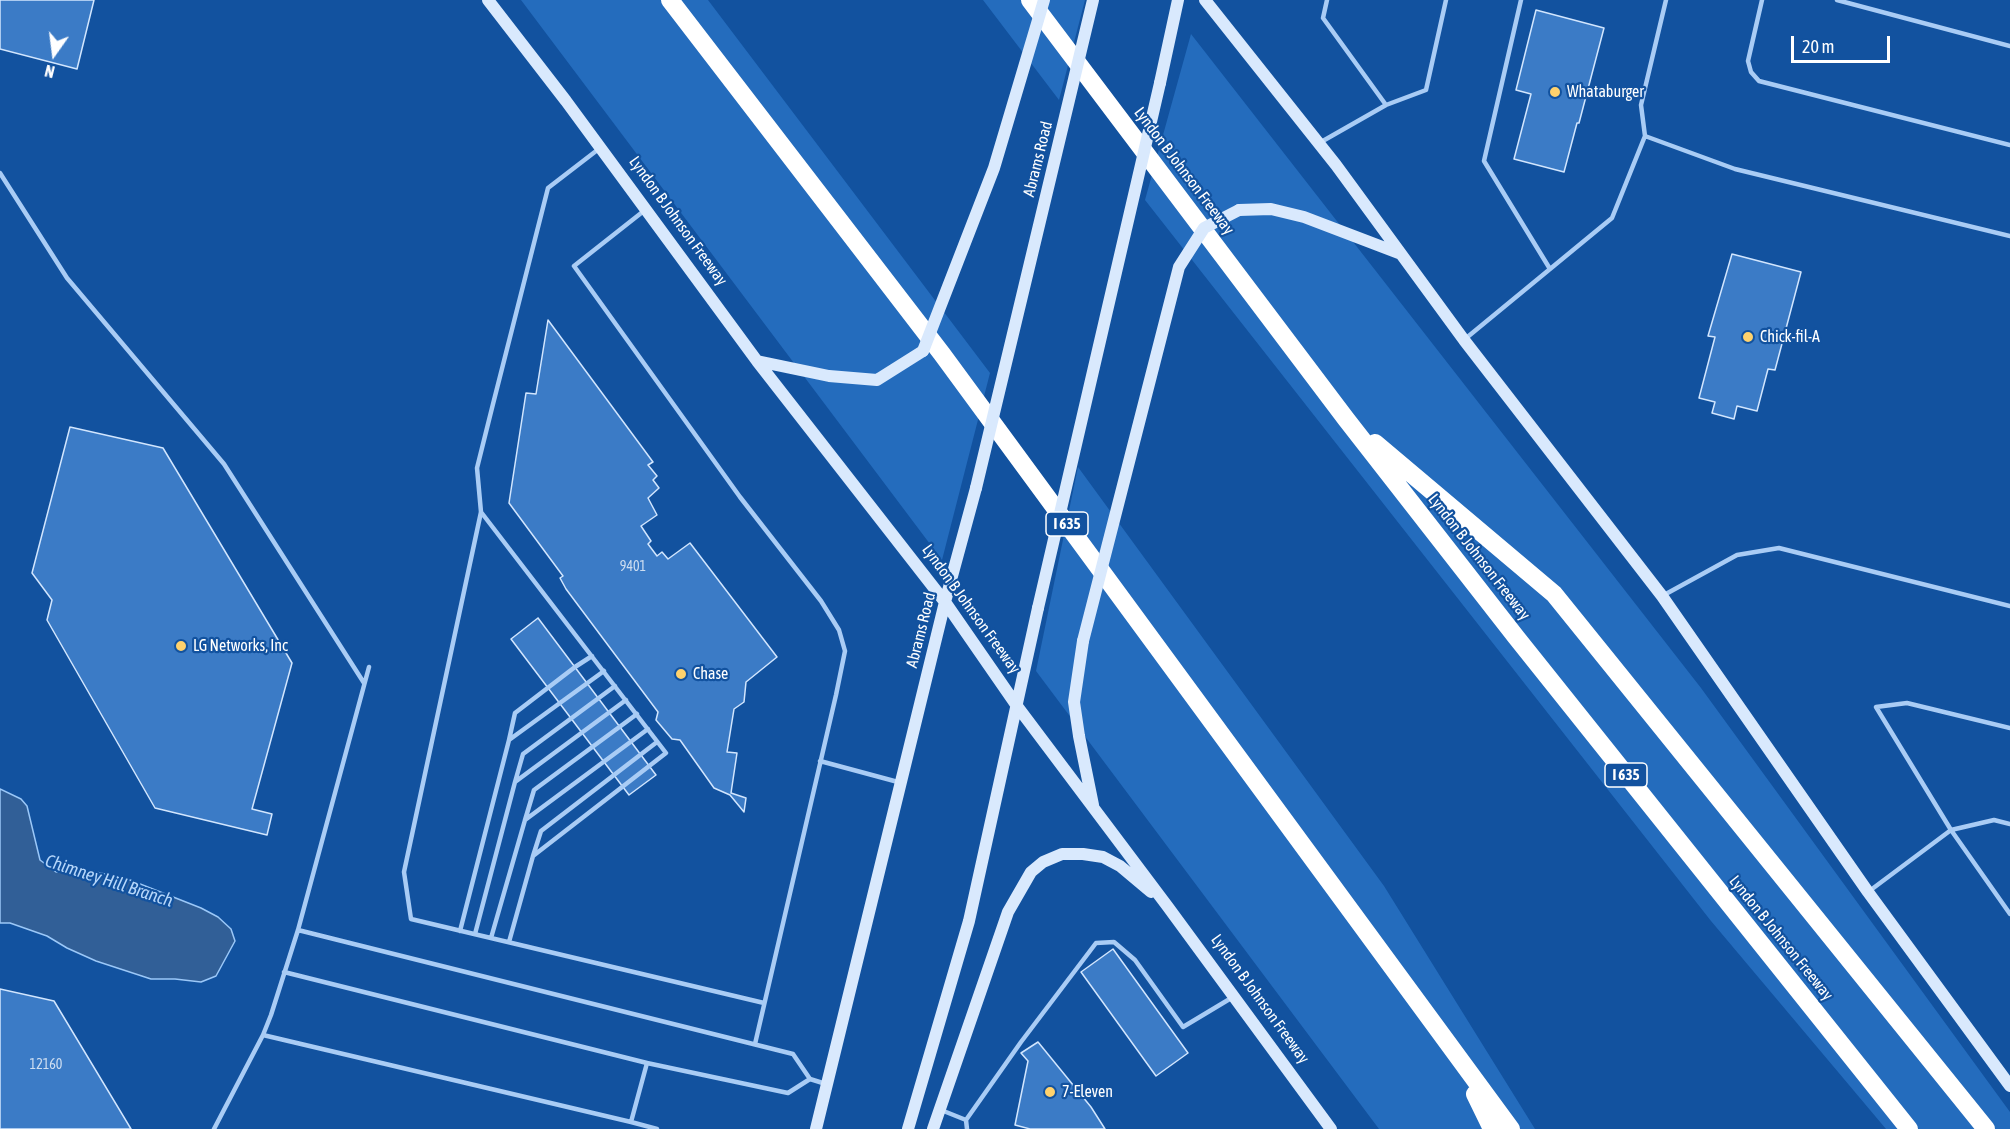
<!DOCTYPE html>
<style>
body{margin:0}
#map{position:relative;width:2010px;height:1129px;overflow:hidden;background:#12529f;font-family:"Asap Condensed",sans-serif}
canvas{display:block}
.north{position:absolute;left:24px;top:24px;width:60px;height:60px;-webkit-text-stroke:4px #12529f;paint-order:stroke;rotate:194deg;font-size:16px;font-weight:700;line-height:24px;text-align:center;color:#fff}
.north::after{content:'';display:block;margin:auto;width:21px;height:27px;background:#fff;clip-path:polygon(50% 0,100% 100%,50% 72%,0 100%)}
.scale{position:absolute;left:1791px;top:36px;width:99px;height:27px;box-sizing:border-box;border:3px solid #fff;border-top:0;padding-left:8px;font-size:18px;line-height:21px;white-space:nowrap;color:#fff;-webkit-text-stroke:4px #12529f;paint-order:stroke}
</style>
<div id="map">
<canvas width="2010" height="1129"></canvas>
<div class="north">N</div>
<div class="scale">20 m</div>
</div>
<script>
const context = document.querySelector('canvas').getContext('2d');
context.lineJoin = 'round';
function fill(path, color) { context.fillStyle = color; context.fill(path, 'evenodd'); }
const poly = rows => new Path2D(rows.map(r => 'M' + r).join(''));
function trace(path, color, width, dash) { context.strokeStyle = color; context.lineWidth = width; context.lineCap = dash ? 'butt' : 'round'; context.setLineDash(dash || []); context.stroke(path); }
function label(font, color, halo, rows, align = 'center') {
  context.font = font + ' "Asap Condensed",sans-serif'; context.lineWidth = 4.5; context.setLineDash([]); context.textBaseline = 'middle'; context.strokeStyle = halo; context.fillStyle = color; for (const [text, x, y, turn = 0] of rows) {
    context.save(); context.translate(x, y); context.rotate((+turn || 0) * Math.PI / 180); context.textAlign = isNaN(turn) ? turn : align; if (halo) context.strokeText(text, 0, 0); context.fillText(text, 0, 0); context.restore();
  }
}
const green = poly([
 [521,0,708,0,990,373,942,560],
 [983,0,1085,0,1059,100],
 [1191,34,1701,688,2010,1112,2010,1129,1886,1129,1711,921,1145,200],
 [1078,467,1384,886,1535,1129,1379,1129,1036,671]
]);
const water = poly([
 [0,789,21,799,27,806,40,860,56,872,92,871,130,880,201,908,218,917,231,929,235,941,216,976,201,982,175,979,151,979,96,961,67,948,47,936,10,923,0,923,0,789]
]);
const building = poly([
 [0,0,94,0,77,69,0,49,0,0],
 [1536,10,1604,28,1579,123,1577,123,1564,172,1514,159,1531,94,1516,90,1536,10],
 [1732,254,1801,272,1775,370,1768,369,1757,411,1737,406,1734,419,1712,413,1715,402,1699,398,1715,337,1708,336,1732,254],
 [548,320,653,462,648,465,657,476,653,480,659,488,648,498,657,515,641,526,651,541,648,544,657,556,662,552,668,559,690,543,777,657,746,682,744,702,734,709,727,752,737,753,731,793,746,798,744,812,730,795,714,788,680,740,672,739,656,720,658,712,566,589,560,578,563,576,509,503,526,393,536,394,548,320],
 [70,427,163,448,292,663,252,809,272,814,267,835,155,808,47,620,52,600,32,573,70,427],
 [538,618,656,775,629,795,511,639,538,618],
 [1113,949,1188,1053,1156,1076,1081,972,1113,949],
 [0,989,54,1001,131,1129,0,1129,0,989],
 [1038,1042,1091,1107,1105,1129,1030,1129,1015,1125,1028,1061,1021,1053,1038,1042]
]);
const lane = poly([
 [1327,0,1323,18,1386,105],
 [1521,0,1484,161,1550,269],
 [1762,0,1748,61,1751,72,1759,81,2010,145],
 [1837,0,2010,46],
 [1645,136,1641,105,1666,0],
 [1321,142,1386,105,1426,90,1446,0],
 [600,148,548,188,493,404,477,468,481,512,404,872,411,919,764,1003],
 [0,173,67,278,224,464,364,683],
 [645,210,574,266,740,497,821,601,839,630,845,651,836,695,755,1044],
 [1465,339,1612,218,1645,136,1735,169,2010,236],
 [481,512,666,753,533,856,509,942],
 [1664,595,1737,555,1779,548,2010,606],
 [2010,728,1907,703,1876,707,1951,830,2010,914],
 [509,740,515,713,575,667,592,656],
 [820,761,898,782],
 [515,782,523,754,615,686],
 [525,820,534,790,637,714],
 [533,856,541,831,657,742],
 [1868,892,1951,830,1994,820,2010,824],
 [298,930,793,1054,810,1079,826,1084],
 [460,931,509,740,604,671],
 [475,934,515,782,626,700],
 [491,938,525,820,648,729],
 [284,972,647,1063,788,1093,810,1079],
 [263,1035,631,1122],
 [647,1063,631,1122,657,1129],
 [941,1110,966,1120],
 [214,1129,263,1035,271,1015,298,930,369,667],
 [967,1129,966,1120,1021,1042,1096,943,1114,942,1135,960,1183,1027,1233,997]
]);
const secondary = poly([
 [488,0,566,101,757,361,945,602,1017,706,1168,907,1331,1129],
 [1205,0,1336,165,1464,340,1662,596,1868,892,2010,1086],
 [1160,83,1178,0],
 [1239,210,1271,209,1304,217,1401,254],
 [757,361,829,376,877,380,923,351],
 [1083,641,1074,702,1079,736,1093,805],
 [816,1129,945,602,976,488],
 [908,1129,969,921,1038,608],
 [933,1129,1008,912,1031,872,1043,862,1062,854,1083,854,1103,857,1120,866,1151,892]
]);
const highway = poly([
 [670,0,942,354,1511,1129],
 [1030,0,1346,419,1516,637,1909,1129],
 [1375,443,1554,594,1986,1129],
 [1475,1094,1492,1129]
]);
const secondaryBridge = poly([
 [923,351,994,168,1044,0],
 [976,488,1093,0],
 [1038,608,1160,83],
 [1083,641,1179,267,1204,228,1239,210]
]);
const markers = [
 [1555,92,6,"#ffd26d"],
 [1748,337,6,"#ffd26d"],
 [181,646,6,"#ffd26d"],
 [681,674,6,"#ffd26d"],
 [1050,1092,6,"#ffd26d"]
];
const numberNames = [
 ["9401",633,567],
 ["12160",46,1065]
];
const shields = [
 [1067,524,42],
 [1626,775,42]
];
const shieldNames = [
 ["I 635",1067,524],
 ["I 635",1626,775]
];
const poiNames = [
 ["Whataburger",1567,92],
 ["Chick-fil-A",1760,337],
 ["LG Networks, Inc",193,646],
 ["Chase",693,674],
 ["7-Eleven",1062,1092]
];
const streetNames = [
 ["Abrams Road",1038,159,-76],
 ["Lyndon B Johnson Freeway",1184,171,53],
 ["Lyndon B Johnson Freeway",678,221,54],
 ["Lyndon B Johnson Freeway",1479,557,52],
 ["Lyndon B Johnson Freeway",971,609,54],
 ["Abrams Road",921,630,-76],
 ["Lyndon B Johnson Freeway",1781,938,51],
 ["Lyndon B Johnson Freeway",1260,999,54]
];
const waterNames = [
 ["Chimney Hill Branch",109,881,18]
];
fill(green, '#246cbd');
fill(water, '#315f97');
trace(water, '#9bc8f8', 1.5);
fill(building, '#3b7bc6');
trace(building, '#d2e6fe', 1.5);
trace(lane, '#a9ccf5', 4.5);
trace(secondary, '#d9e9fd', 12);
trace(highway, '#fff', 18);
trace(secondaryBridge, '#d9e9fd', 12);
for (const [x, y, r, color] of markers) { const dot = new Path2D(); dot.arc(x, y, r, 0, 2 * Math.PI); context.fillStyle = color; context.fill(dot); trace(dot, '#12529f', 2); }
label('14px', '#cedef1', null, numberNames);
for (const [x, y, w] of shields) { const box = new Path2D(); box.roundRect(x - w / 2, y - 12, w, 24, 4.5); context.fillStyle = '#12529f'; context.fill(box); trace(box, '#fff', 1.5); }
label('bold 15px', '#fff', null, shieldNames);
label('16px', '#fff', '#12529f', poiNames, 'left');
label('16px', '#fff', '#12529f', streetNames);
label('italic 18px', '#b6d7fb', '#12529f', waterNames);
</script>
